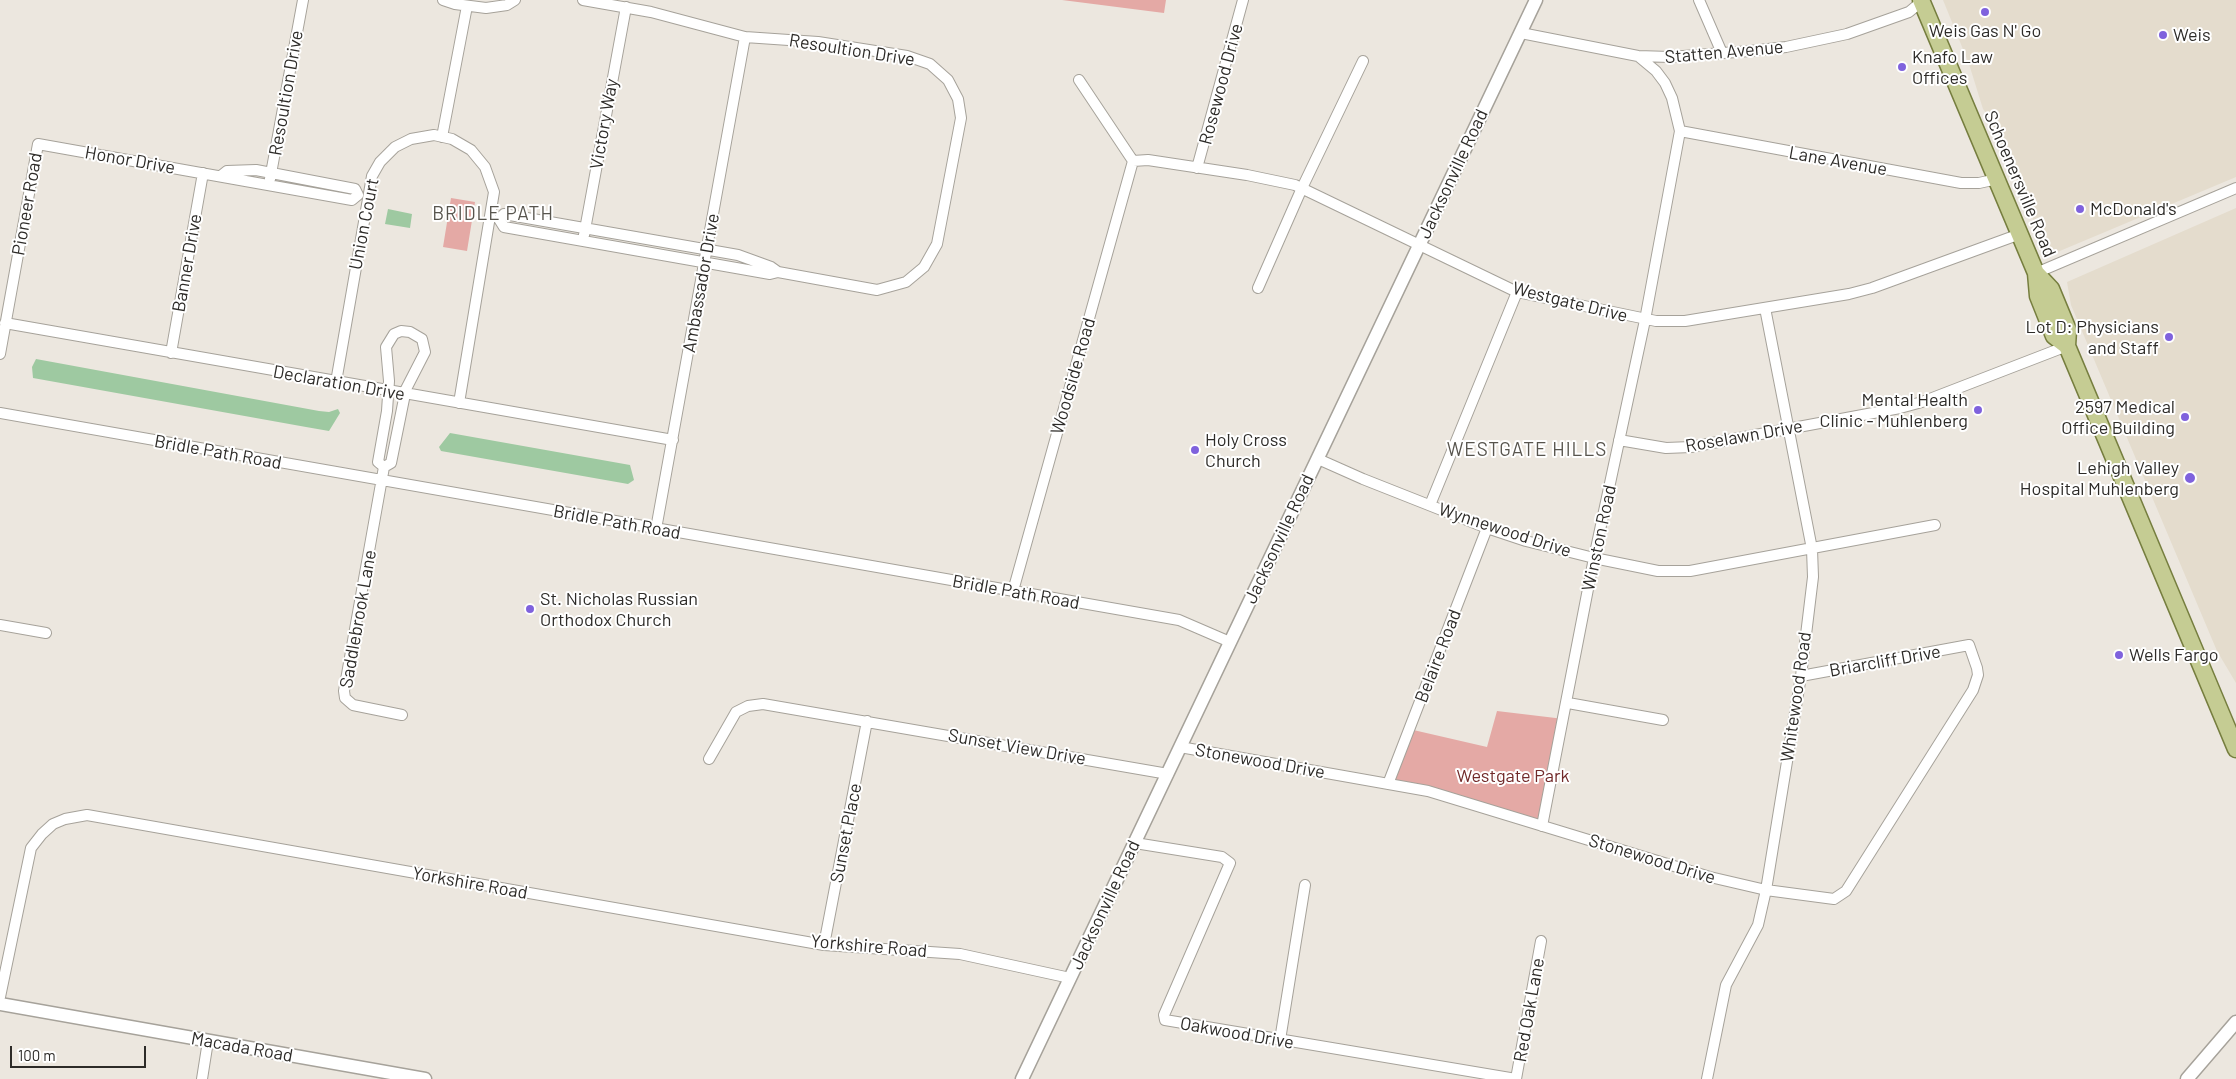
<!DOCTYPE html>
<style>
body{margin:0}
#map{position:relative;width:2236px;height:1079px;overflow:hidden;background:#ece7df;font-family:Barlow,sans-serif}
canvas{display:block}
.scale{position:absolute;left:10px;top:1046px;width:136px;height:22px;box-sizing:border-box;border:2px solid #2d2b28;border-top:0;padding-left:6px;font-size:15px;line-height:18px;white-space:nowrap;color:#2d2b28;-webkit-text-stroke:4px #fff;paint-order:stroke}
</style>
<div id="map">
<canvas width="2236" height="1079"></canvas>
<div class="scale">100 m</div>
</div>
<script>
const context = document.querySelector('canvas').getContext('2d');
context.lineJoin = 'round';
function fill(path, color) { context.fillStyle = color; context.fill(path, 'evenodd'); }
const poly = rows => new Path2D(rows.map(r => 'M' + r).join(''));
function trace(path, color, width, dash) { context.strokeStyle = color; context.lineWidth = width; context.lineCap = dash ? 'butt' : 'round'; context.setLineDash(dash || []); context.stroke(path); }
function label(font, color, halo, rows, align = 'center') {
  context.font = font + ' Barlow,sans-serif'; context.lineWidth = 4; context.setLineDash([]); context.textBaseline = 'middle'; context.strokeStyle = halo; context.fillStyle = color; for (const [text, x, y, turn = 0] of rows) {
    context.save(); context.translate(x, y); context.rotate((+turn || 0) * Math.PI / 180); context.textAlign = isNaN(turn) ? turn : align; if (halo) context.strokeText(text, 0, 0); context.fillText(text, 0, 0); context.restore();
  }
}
const built = poly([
 [1943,0,2236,0,2236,177,2055,253,2047,252,1991,119,1983,109,1969,64],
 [2236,208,2236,683,2217,651,2071,305,2067,282]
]);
const green = poly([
 [1062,0,1166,0,1164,13],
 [451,198,475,202,467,251,443,247],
 [1497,711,1564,719,1542,826,1388,784,1409,729,1487,747]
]);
const water = poly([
 [388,209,412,214,410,228,385,224],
 [36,359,319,411,329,412,338,409,340,413,329,431,306,427,33,378,32,367],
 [450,433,630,465,634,480,628,484,441,451,439,447]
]);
const minor = poly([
 [443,0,455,4,486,8,507,5,515,0],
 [583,0,651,12,745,37,818,42,907,56,930,64,948,80,958,99,961,118,937,244,924,267,906,282,877,290,778,272],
 [1699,0,1722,53],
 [1521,33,1638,56,1670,57,1750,51,1786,47,1847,34,1909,12,1921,2],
 [1079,80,1133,161],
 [1680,131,1961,183,1979,183,1997,179],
 [442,137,467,6],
 [1133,161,1148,160,1247,175,1295,185,1517,292,1656,321,1685,321,1849,294,1872,288,2020,234],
 [1197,168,1243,0],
 [270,179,303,0],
 [504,214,738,255,771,267,778,272,770,274,504,227,499,219,504,214],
 [584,235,626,7],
 [2036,273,2236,188],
 [1258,288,1302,188,1363,61],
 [5,323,673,440],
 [171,353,203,173],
 [0,354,38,144,352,200,358,195,355,189,256,170,227,171,222,175],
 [336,382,372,176,380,162,395,147,411,139,434,135,452,139,471,150,485,167,494,192,459,403],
 [0,413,1179,620,1230,642],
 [1619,440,1666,448,1691,447,1900,408,1922,402,2067,346],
 [1318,459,1363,479,1487,528,1526,541,1594,558,1658,571,1690,571,1935,525],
 [384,467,378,462,387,411,389,381,386,347,394,334,401,331,410,332,422,339,425,352,406,389,391,463,384,467,344,691,345,698,353,705,402,715],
 [1430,505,1517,292],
 [656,529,745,37],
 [1013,591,1133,161],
 [0,625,46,633],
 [1568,703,1663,720],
 [1180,747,1428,791,1710,877,1766,890,1834,899,1846,891,1973,690,1978,675,1977,668,1969,645,1801,676],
 [709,759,736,712,748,706,763,704,1168,774],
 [1388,784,1487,528],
 [1542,826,1594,558,1645,320,1680,131,1672,98,1665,83,1656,71,1638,56],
 [1135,843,1222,857,1230,863,1164,1015,1165,1020,1516,1079,1541,941],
 [824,945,867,721],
 [0,997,31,848,42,834,53,824,65,819,87,815,824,945,960,954,1070,978],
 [1280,1040,1305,885],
 [202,1079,208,1041],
 [1707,1079,1726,985,1758,925,1766,890,1801,676,1813,577,1812,549,1765,308]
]);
const tertiary = poly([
 [0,1004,425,1079],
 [1022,1079,1536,0],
 [2187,1079,2236,1022]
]);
const primary = poly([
 [1921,0,2036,273,2038,296,2054,336,2067,346,2236,749],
 [2036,273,2051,289,2068,330,2067,346]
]);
const markers = [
 [1985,12,5,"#7f62dd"],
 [2163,35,5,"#7f62dd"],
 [1902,67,5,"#7f62dd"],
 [2080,209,5,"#7f62dd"],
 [2169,337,5,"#7f62dd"],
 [1978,410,5,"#7f62dd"],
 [2185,417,5,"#7f62dd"],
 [1195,450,5,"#7f62dd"],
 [2190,478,6,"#7f62dd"],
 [530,609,5,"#7f62dd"],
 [2119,655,5,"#7f62dd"]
];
const poiNames = [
 ["Weis Gas N' Go",1985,31,"center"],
 ["Weis",2173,35],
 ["Knafo Law",1912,57],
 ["Offices",1912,78],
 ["McDonald's",2090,209],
 ["Lot D: Physicians",2159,327,"right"],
 ["and Staff",2159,348,"right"],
 ["Mental Health",1968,400,"right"],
 ["Clinic - Muhlenberg",1968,421,"right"],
 ["2597 Medical",2175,407,"right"],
 ["Office Building",2175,428,"right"],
 ["Holy Cross",1205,440],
 ["Church",1205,461],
 ["Lehigh Valley",2179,468,"right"],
 ["Hospital Muhlenberg",2179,489,"right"],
 ["St. Nicholas Russian",540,599],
 ["Orthodox Church",540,620],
 ["Wells Fargo",2129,655]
];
const streetNames = [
 ["Resoultion Drive",852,50,9],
 ["Statten Avenue",1724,52,-5],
 ["Rosewood Drive",1221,84,-75],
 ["Resoultion Drive",286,93,-80],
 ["Victory Way",604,124,-80],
 ["Honor Drive",130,160,10],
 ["Lane Avenue",1838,161,10],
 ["Jacksonville Road",1453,174,-65],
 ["Schoenersville Road",2020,184,67],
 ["Pioneer Road",27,204,-80],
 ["Union Court",364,224,-79],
 ["Banner Drive",187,263,-80],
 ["Ambassador Drive",701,283,-80],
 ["Westgate Drive",1570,302,14],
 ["Woodside Road",1073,376,-74],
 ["Declaration Drive",339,383,10],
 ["Roselawn Drive",1744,436,-10],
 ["Bridle Path Road",218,452,10],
 ["Bridle Path Road",617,522,10],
 ["Wynnewood Drive",1505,530,18],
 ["Winston Road",1599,538,-78],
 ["Jacksonville Road",1279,539,-65],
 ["Bridle Path Road",1016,592,10],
 ["Saddlebrook Lane",358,619,-80],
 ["Belaire Road",1438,656,-69],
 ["Briarcliff Drive",1885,661,-10],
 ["Whitewood Road",1796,697,-82],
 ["Sunset View Drive",1017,747,10],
 ["Stonewood Drive",1260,761,10],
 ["Sunset Place",846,833,-79],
 ["Stonewood Drive",1652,859,17],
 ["Yorkshire Road",470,883,10],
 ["Jacksonville Road",1105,905,-65],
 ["Yorkshire Road",869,946,5],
 ["Red Oak Lane",1529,1010,-80],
 ["Oakwood Drive",1237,1033,10],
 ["Macada Road",242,1047,10]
];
const parkNames = [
 ["Westgate Park",1513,776]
];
const neighbourhoodNames = [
 ["BRIDLE PATH",493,214],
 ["WESTGATE HILLS",1527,450]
];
fill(built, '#e4dccd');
fill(green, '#e4a9a5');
fill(water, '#9ec9a1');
trace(minor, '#a6a29a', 12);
trace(tertiary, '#a6a29a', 15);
trace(primary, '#767e3f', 19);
trace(minor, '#fff', 10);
trace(tertiary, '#fff', 12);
trace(primary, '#c5cc93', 16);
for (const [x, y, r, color] of markers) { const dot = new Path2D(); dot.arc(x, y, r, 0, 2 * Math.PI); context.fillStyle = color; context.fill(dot); trace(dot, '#fff', 2); }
label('18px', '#2d2b28', '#fff', poiNames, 'left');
label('18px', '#2d2b28', '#fff', streetNames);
label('18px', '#712929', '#fff', parkNames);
context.letterSpacing = '1px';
label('19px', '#58554e', '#fff', neighbourhoodNames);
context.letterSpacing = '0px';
</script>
